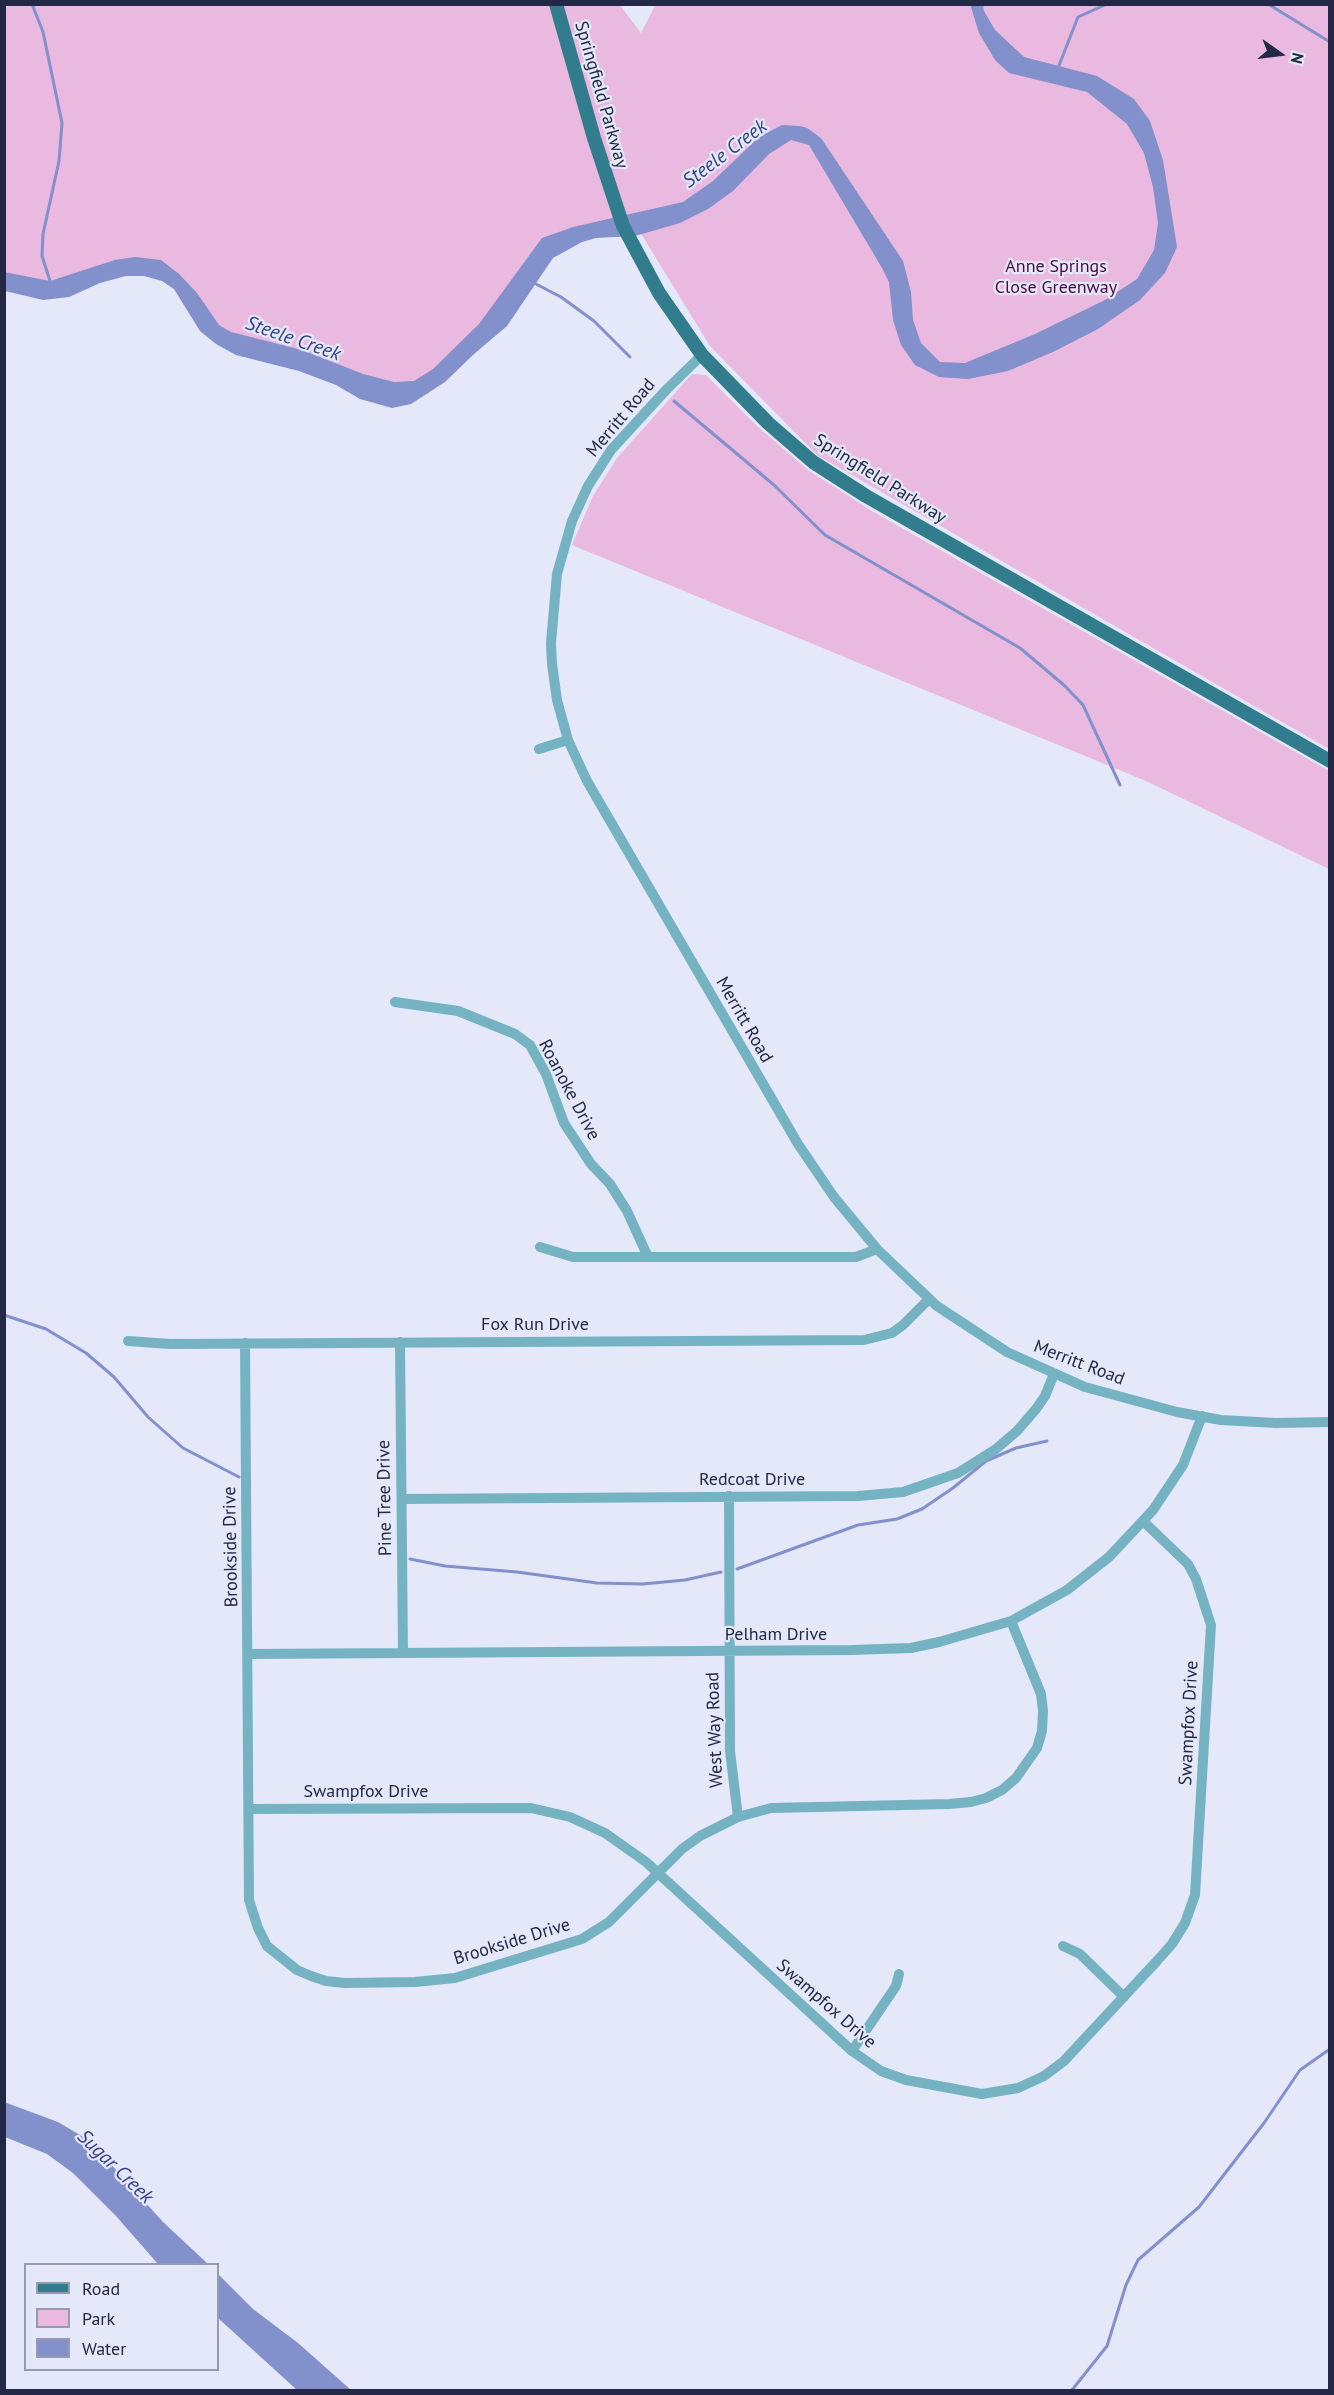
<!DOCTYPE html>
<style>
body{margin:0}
#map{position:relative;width:1334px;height:2395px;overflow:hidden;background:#e4e8f8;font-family:"PT Sans",sans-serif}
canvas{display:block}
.frame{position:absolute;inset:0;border:6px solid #222845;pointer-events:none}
.legend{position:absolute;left:24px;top:2263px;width:195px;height:108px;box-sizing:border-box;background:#e4e8f8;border:2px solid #969bb0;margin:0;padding:8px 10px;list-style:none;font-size:18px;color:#222845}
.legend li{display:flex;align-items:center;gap:12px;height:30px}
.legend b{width:30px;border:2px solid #969bb0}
.north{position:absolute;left:1250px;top:24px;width:60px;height:60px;-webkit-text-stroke:4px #e4e8f8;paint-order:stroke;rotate:104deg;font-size:16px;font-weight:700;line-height:24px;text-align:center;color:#222845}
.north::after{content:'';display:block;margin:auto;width:21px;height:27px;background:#222845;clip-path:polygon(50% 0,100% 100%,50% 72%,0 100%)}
</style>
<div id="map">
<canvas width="1334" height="2395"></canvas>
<div class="frame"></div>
<ul class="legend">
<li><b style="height:8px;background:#327d8d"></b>Road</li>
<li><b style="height:16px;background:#e9b9df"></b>Park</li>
<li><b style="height:16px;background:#8290cb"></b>Water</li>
</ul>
<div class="north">N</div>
</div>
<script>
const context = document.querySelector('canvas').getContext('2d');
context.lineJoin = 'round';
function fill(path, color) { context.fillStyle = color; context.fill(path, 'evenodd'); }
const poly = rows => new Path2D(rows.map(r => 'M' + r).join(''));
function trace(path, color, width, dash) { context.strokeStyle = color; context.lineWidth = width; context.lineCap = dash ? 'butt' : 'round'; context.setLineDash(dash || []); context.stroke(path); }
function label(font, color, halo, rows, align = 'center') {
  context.font = font + ' "PT Sans",sans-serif'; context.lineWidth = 4.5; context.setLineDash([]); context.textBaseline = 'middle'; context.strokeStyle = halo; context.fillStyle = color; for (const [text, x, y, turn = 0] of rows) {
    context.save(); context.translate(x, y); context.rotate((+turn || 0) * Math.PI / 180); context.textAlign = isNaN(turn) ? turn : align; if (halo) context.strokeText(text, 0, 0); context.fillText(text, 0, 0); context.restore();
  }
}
const green = poly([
 [619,4,641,33,656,4,1329,5,1329,749,817,455,710,346,635,224,587,232,530,273,414,391,256,349,198,311,150,268,70,285,5,281,4,5],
 [692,374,706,375,756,425,808,470,872,511,1329,771,1329,869,1146,781,572,545,593,496,617,458]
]);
const water = poly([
 [970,4,983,5,984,11,995,30,1024,57,1097,76,1134,99,1150,121,1163,160,1177,247,1165,273,1140,300,1098,329,1053,352,1008,371,968,379,939,377,915,365,901,345,893,320,889,282,882,268,809,145,791,140,769,154,733,191,708,209,680,223,635,236,596,238,582,242,553,258,507,326,474,354,445,382,411,404,392,408,360,399,336,385,299,371,236,355,216,344,200,331,174,289,162,281,144,276,126,276,100,283,69,297,43,300,5,291,4,272,50,281,115,260,135,257,161,260,179,274,197,293,219,325,231,332,302,350,363,374,394,382,414,381,433,369,479,324,542,238,573,227,683,202,713,181,759,137,782,125,800,126,807,128,821,138,903,261,911,292,913,320,921,343,940,362,965,363,1035,334,1105,300,1137,279,1154,250,1158,223,1153,187,1144,153,1127,124,1087,92,1009,73,995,60,979,33],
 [4,2102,58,2122,90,2141,163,2222,208,2264,158,2264,116,2216,73,2173,47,2154,5,2137],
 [218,2274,253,2309,298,2343,351,2390,297,2390,218,2318]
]);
const stream = poly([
 [32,4,43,32,62,123,59,161,43,234,42,256,50,281],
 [1268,4,1330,42],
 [1058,68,1078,17,1107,4],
 [536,284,561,297,594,321,630,357],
 [674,401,774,485,825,535,1020,648,1065,686,1083,705,1120,785],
 [4,1315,46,1329,86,1353,114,1377,148,1417,183,1448,239,1477],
 [410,1559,445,1566,517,1572,597,1583,643,1584,685,1580,721,1572],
 [737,1569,858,1525,897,1519,922,1509,953,1488,986,1461,1016,1448,1047,1441],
 [1072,2390,1107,2346,1126,2285,1138,2260,1199,2207,1264,2123,1300,2070,1330,2049]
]);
const minor = poly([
 [702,355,666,390,611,450,588,486,572,521,557,574,551,643,552,664,557,700,568,740,587,781,798,1144,834,1197,877,1249,937,1306,1007,1352,1085,1387,1177,1412,1221,1420,1276,1423,1330,1422],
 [539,749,568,740],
 [395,1002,458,1011,515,1034,530,1045,546,1074,564,1123,591,1164,610,1184,627,1211,648,1257],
 [540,1247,573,1257,856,1257,877,1249],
 [128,1341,170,1344,864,1340,892,1333,903,1325,929,1299],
 [400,1342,403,1653],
 [245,1343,249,1900,258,1928,267,1946,297,1970,311,1976,326,1981,345,1983,415,1982,455,1978,582,1939,609,1922,682,1849,700,1836,738,1817,771,1808,949,1804,971,1802,986,1798,1002,1790,1016,1778,1037,1748,1042,1731,1043,1711,1041,1694,1011,1621],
 [729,1496,730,1751,738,1817],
 [402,1499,858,1496,903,1492,958,1473,996,1449,1017,1431,1036,1409,1045,1396,1054,1374],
 [249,1654,852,1650,911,1648,939,1642,1011,1621,1067,1590,1109,1557,1153,1510,1183,1465,1202,1416],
 [249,1809,531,1808,570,1817,605,1833,646,1862,852,2051,881,2071,906,2080,982,2094,1018,2088,1044,2076,1064,2061,1156,1962,1172,1944,1185,1923,1195,1895,1211,1625,1196,1579,1188,1564,1144,1522],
 [1063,1946,1080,1954,1124,1997],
 [852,2051,896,1986,899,1974]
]);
const major = poly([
 [556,4,594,138,623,226,659,293,702,355,768,423,813,462,866,496,1330,761]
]);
const streetNames = [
 ["Springfield Parkway",601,95,74],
 ["Merritt Road",621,418,-50],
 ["Springfield Parkway",880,479,32],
 ["Merritt Road",744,1020,60],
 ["Roanoke Drive",569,1090,62],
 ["Fox Run Drive",535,1325],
 ["Merritt Road",1079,1363,21],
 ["Redcoat Drive",752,1480],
 ["Pine Tree Drive",385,1498,-91],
 ["Brookside Drive",231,1547,-91],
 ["Pelham Drive",776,1635],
 ["Swampfox Drive",1189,1723,-87],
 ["West Way Road",715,1730,-92],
 ["Swampfox Drive",366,1792],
 ["Brookside Drive",512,1942,-17],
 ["Swampfox Drive",826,2004,41]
];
const parkNames = [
 ["Anne Springs",1056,267],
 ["Close Greenway",1056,288]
];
const waterNames = [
 ["Steele Creek",725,154,-37],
 ["Steele Creek",293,339,19],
 ["Sugar Creek",115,2167,44]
];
fill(green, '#e9b9df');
fill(water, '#8290cb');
trace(stream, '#8290cb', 3);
trace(minor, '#75b3c2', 10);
trace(major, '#327d8d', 14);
label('18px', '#222845', '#e4e8f8', streetNames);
label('18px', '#4b0643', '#e4e8f8', parkNames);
label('italic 20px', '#353f88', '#e4e8f8', waterNames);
</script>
